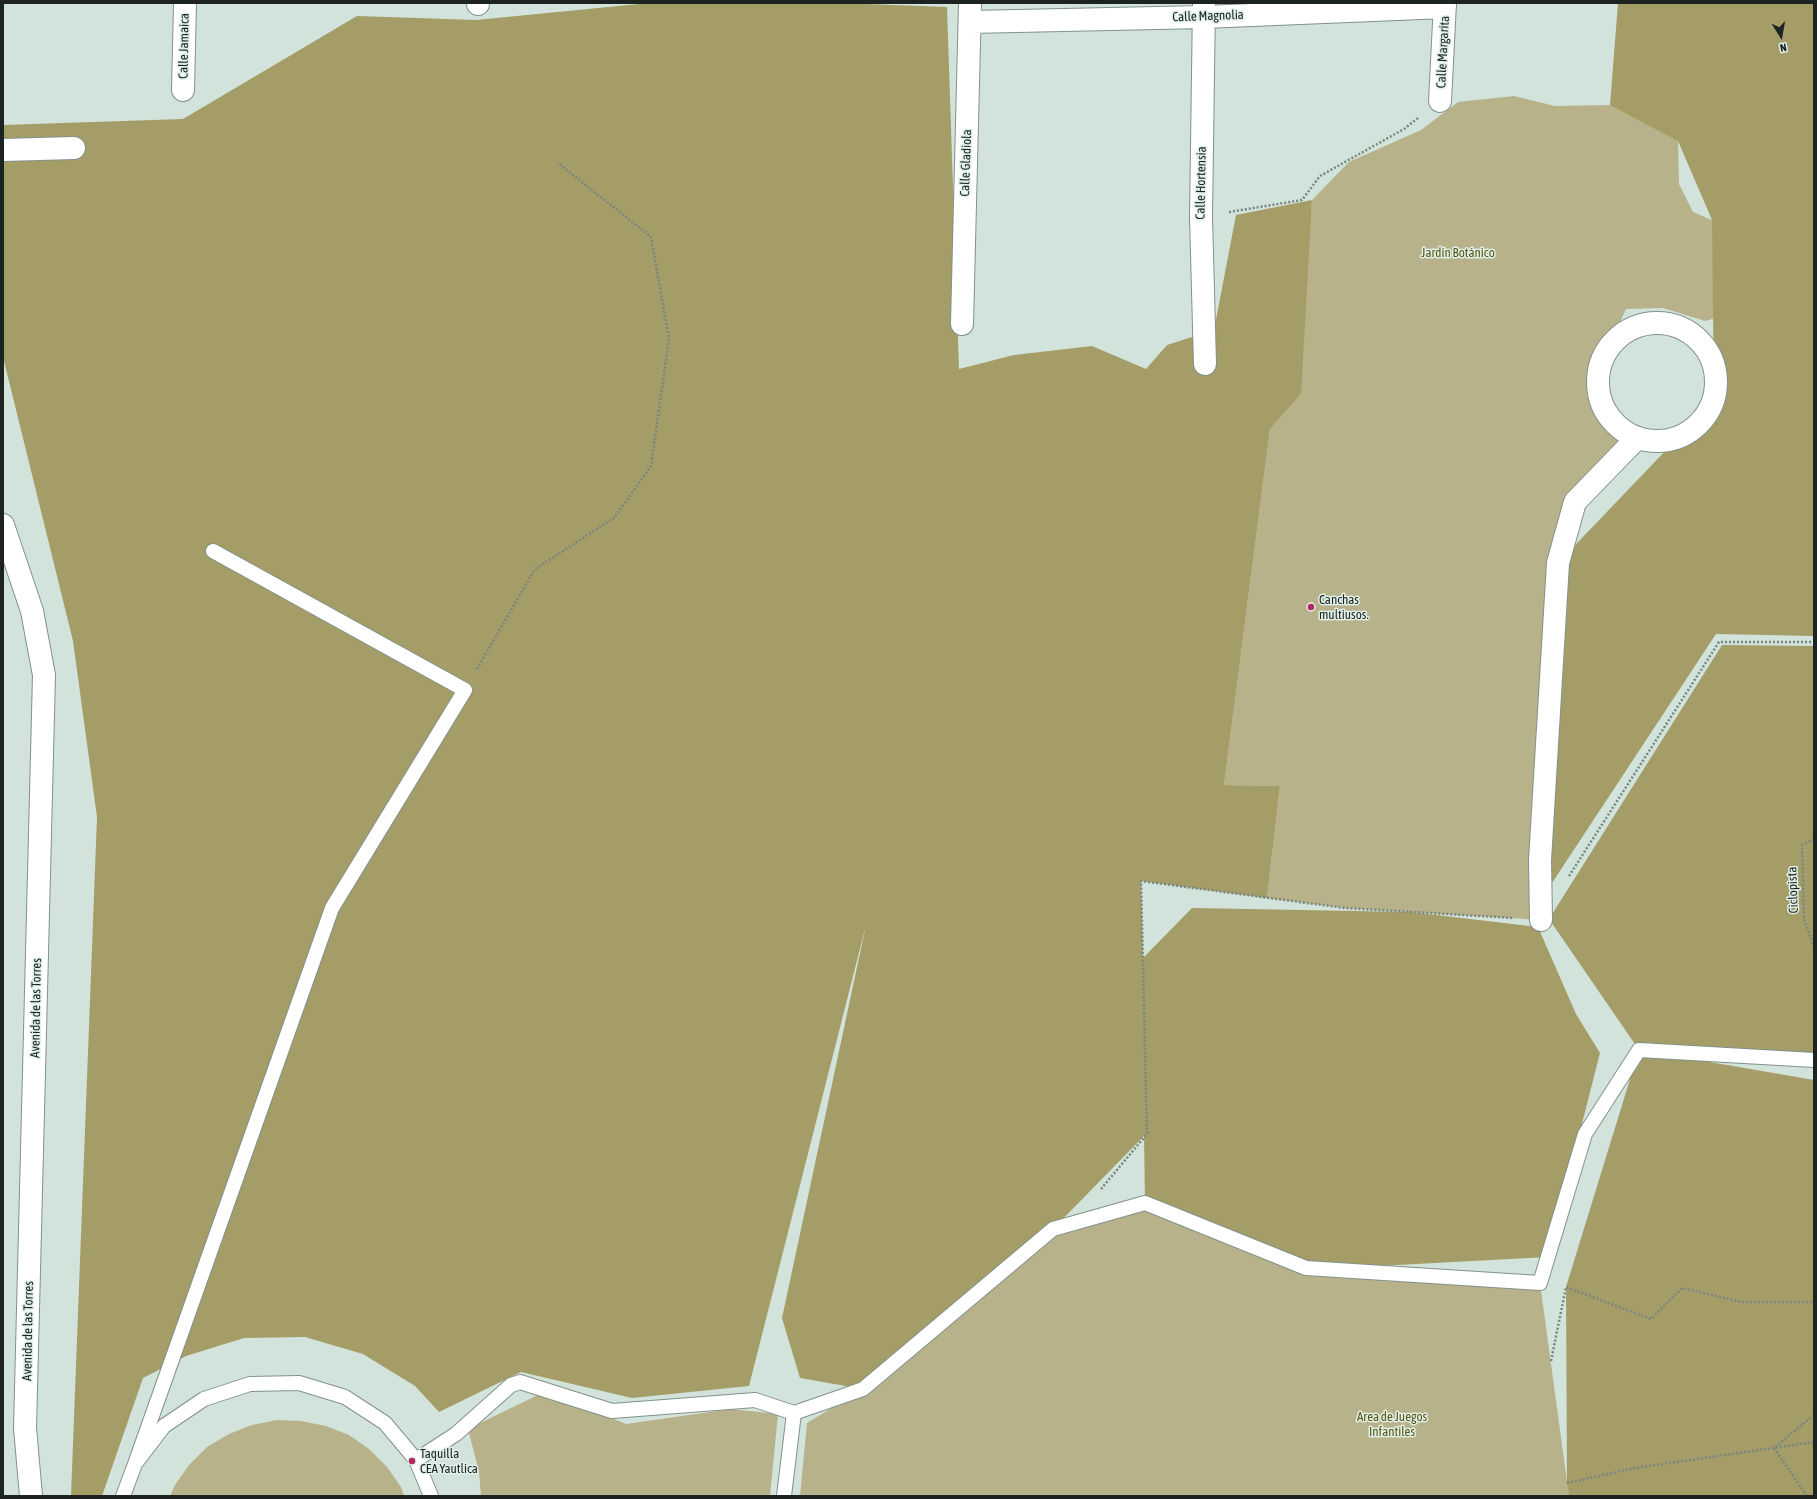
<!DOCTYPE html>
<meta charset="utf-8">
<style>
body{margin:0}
#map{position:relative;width:1817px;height:1499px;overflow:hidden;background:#d2e3db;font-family:"Asap Condensed",sans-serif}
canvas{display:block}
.frame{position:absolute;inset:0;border:4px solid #1d2320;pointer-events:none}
.north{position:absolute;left:1761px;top:16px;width:40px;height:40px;-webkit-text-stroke:3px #dff0e8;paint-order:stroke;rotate:169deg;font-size:11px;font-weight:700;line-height:16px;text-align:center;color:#1d2320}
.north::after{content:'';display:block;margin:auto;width:14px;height:18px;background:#1d2320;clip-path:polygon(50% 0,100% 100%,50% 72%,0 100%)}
</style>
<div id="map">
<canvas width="1817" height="1499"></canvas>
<div class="frame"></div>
<div class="north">N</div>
</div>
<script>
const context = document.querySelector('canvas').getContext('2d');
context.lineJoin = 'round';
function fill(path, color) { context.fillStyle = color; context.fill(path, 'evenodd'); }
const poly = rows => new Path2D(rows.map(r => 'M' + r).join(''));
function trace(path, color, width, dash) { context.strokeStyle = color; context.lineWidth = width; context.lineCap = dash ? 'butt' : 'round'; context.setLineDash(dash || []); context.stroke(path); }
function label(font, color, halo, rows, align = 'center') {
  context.font = font + ' "Asap Condensed",sans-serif'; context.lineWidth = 3; context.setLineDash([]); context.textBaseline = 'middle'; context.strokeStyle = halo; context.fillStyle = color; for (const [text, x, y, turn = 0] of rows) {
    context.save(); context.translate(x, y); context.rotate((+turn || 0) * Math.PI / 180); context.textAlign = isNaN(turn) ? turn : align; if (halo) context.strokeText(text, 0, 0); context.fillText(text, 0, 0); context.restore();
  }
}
const green = poly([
 [1514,96,1555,106,1610,105,1666,118,1678,141,1679,184,1693,212,1712,220,1730,314,1705,321,1663,308,1626,309,1605,355,1607,413,1637,438,1575,502,1541,920,1345,908,1267,898,1280,786,1224,785,1270,429,1301,394,1299,369,1312,200,1349,162,1421,130,1458,102],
 [1145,1203,1306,1268,1540,1283,1569,1496,800,1496,807,1423,863,1389,1053,1229],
 [546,1391,626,1424,731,1409,778,1414,770,1496,481,1496,479,1472,468,1429],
 [277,1420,301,1421,326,1426,349,1435,369,1449,387,1467,401,1487,404,1496,170,1496,175,1485,189,1465,207,1447,229,1434,252,1425]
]);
const forest = poly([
 [649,3,841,3,947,7,959,369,1014,355,1092,346,1146,369,1167,345,1214,330,1236,215,1312,200,1301,394,1270,429,1224,785,1280,786,1267,898,1141,881,1143,958,1192,908,1411,912,1538,927,1576,1014,1600,1053,1548,1257,1321,1269,1145,1203,1144,1136,1053,1229,863,1389,800,1378,782,1318,866,925,749,1386,632,1398,521,1372,439,1412,415,1386,363,1354,305,1337,244,1338,186,1356,143,1378,102,1496,71,1496,97,817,73,641,3,357,3,125,183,119,357,16,476,20],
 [1618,3,1814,3,1814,636,1716,634,1550,886,1558,563,1714,400,1712,220,1678,141,1610,105],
 [1722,645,1814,646,1814,1063,1646,1051,1814,1080,1814,1496,1569,1496,1567,1483,1566,1287,1639,1050,1549,919]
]);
const path = poly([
 [1229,212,1302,200,1320,176,1404,129,1418,118],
 [477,669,535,569,614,518,651,466,669,339,651,237,557,162],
 [1814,839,1802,845,1804,919,1814,947],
 [1569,876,1719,642,1814,642],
 [1101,1189,1147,1134,1141,881,1345,908,1514,918],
 [1551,1361,1566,1287,1651,1319,1682,1288,1742,1302,1814,1302],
 [1567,1483,1635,1468,1814,1442],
 [1807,1496,1774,1448,1814,1415]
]);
const lane = poly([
 [416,1460,456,1434,511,1385,520,1382,612,1411,755,1400,794,1413],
 [135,1464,332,908,465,690,213,551],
 [123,1496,135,1464,164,1426,204,1399,250,1384,299,1383,345,1397,385,1423,416,1460,431,1496],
 [784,1496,794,1413,863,1389,1053,1229,1145,1203,1306,1268,1540,1283,1585,1134,1639,1050,1814,1060]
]);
const street = poly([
 [1204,3,1201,217,1205,364],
 [478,4,478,3],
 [970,22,1204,17,1445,7],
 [183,90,185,3],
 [1440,101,1445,3],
 [3,150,74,148],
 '1598 382a59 59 0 1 1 118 0a59 59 0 1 1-118 0Z',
 [962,324,970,3],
 [1541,920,1540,860,1558,563,1575,502,1637,438]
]);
const secondary = poly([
 [3,525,32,611,44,675,25,1428,31,1496]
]);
const markers = [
 [1311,607,4,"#b42862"],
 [412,1461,4,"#b42862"]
];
const streetNames = [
 ["Calle Magnolia",1208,16,-2],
 ["Calle Jamaica",184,46,-89],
 ["Calle Margarita",1443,52,-87],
 ["Calle Gladiola",966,163,-88],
 ["Calle Hortensia",1201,183,-89],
 ["Ciclopista",1793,890,-92],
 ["Avenida de las Torres",36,1008,-89],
 ["Avenida de las Torres",28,1331,-89]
];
const parkNames = [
 ["Jardín Botánico",1458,253],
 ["Area de Juegos",1392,1417],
 ["Infantiles",1392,1432]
];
const poiNames = [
 ["Canchas",1319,600],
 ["multiusos.",1319,615],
 ["Taquilla",420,1454],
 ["CEA Yautlica",420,1469]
];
fill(green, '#b8b28a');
fill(forest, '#a59d67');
trace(lane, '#82928a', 16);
trace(street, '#82928a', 24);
trace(secondary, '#82928a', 24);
trace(path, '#79857f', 2.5, [2, 2]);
trace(lane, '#fff', 14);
trace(street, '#fff', 22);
trace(secondary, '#fff', 22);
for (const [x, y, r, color] of markers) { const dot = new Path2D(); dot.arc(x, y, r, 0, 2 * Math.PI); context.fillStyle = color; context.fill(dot); trace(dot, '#dff0e8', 1.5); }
label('13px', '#1d2320', '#dff0e8', streetNames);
label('13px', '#5e5514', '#dff0e8', parkNames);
label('13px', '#1d2320', '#dff0e8', poiNames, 'left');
</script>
